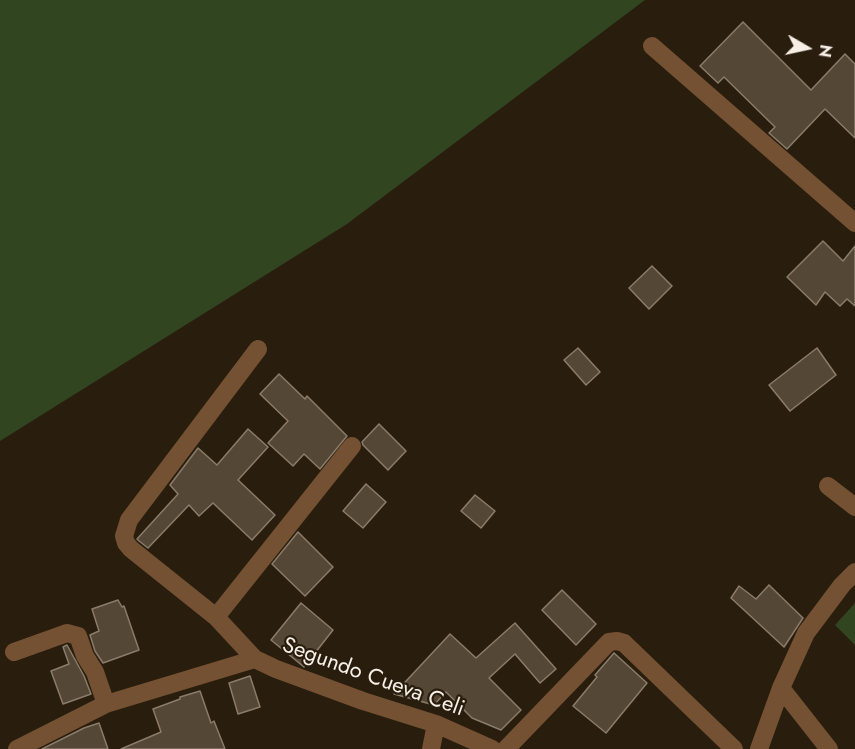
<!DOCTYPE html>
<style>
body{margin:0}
#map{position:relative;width:855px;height:749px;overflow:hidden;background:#291d0e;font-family:Jost,sans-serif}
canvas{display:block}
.north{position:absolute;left:777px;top:18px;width:60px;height:60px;-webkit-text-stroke:4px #291d0e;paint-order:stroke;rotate:99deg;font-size:16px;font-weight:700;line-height:24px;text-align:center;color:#f8f0e6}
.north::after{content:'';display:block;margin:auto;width:21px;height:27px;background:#f8f0e6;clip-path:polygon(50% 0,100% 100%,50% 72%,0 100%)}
</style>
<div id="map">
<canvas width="855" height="749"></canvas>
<div class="north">N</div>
</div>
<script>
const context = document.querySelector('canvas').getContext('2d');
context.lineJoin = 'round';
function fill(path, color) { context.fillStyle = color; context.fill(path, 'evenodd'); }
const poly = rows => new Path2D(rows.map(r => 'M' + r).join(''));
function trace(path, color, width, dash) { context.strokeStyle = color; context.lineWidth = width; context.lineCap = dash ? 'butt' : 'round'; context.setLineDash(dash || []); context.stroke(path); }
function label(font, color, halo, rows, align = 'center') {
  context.font = font + ' Jost,sans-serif'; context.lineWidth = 4.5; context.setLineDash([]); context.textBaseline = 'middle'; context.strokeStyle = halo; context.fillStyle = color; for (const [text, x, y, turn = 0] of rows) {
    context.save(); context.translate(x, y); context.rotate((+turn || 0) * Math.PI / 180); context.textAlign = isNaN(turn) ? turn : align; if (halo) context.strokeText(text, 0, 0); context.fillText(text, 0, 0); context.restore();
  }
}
const green = poly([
 [0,0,645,0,347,224,0,441],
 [855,603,855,645,835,625]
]);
const building = poly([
 [743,22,811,90,845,54,855,64,855,138,825,109,787,149,769,133,775,127,724,77,718,83,700,66,743,22],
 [823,241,843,261,855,246,855,306,847,299,840,306,825,292,816,305,787,277,823,241],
 [652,266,672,286,649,309,629,288,652,266],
 [578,348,600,372,586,385,564,360,578,348],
 [817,348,836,375,790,411,769,385,817,348],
 [279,374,305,399,307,396,347,436,320,469,304,454,293,466,268,443,288,421,260,394,279,374],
 [379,424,406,451,388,470,363,445,362,442,379,424],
 [248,429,268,447,238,480,275,515,252,540,213,503,199,516,189,505,148,548,139,541,137,539,178,494,170,485,198,448,217,465,248,429],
 [366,484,386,502,363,528,343,511,366,484],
 [475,495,495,511,481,528,461,511,475,495],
 [298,532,333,567,305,596,272,564,298,532],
 [769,585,803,618,784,647,731,598,739,586,756,599,769,585],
 [562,590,596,624,576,645,542,610,562,590],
 [118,600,122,607,124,606,139,650,103,663,95,651,90,635,99,631,92,609,118,600],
 [301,603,333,630,304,667,271,640,301,603],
 [515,623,556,669,540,683,515,654,489,678,521,710,501,730,472,718,446,692,434,705,394,694,450,634,476,658,515,623],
 [67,645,84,676,91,694,63,704,51,671,69,664,63,647,67,645],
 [614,653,647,683,606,733,573,706,597,677,595,675,614,653],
 [250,676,260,707,238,714,229,683,250,676],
 [200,691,211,723,214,721,225,749,121,749,161,732,153,709,180,699,180,697,200,691],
 [99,723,108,749,42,749,84,728,99,723]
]);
const minor = poly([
 [652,46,855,223],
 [258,349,129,520,124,536,126,543,131,549,216,617,255,659,276,669,363,701,436,724,492,749],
 [828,486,855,507],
 [216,617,352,446],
 [14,652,67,633,78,636,85,656,95,672,106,704],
 [781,688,829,749],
 [17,749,106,704,255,659],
 [431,749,436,724],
 [506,749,609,642,617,641,624,643,734,749],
 [759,749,781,688,806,633,842,585,855,572]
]);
const streetNames = [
 ["Segundo Cueva Celi",373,678,20]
];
fill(green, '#324521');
fill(building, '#544736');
trace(building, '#8a7c6a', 1.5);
trace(minor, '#745132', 18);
label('22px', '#f8f0e6', '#291d0e', streetNames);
</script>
